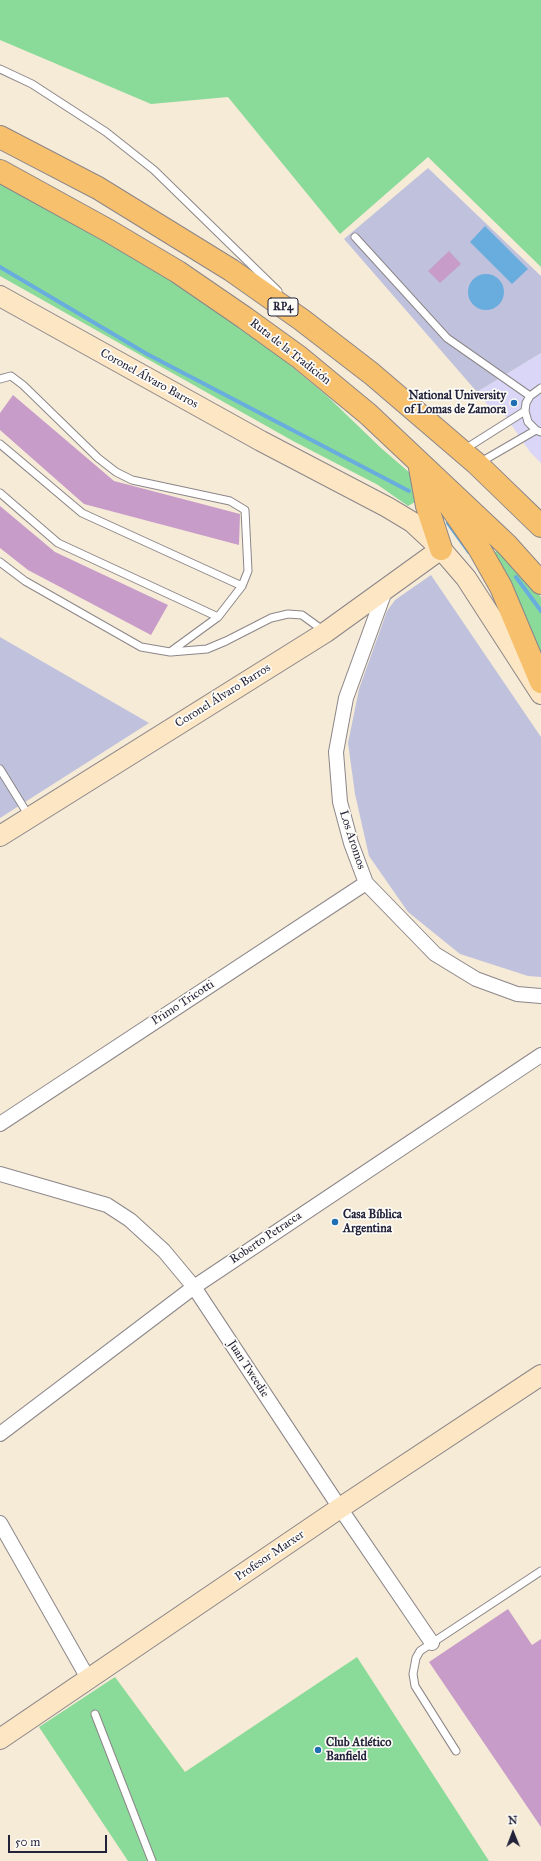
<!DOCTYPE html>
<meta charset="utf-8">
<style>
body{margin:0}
#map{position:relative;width:541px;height:1861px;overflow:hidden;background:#f6ebd7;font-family:"IM FELL Great Primer",serif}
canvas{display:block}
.north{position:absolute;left:493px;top:1813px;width:40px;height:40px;-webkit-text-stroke:3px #fdfcf7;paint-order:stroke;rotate:359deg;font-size:11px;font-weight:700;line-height:16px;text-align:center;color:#22223b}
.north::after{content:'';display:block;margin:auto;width:14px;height:18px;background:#22223b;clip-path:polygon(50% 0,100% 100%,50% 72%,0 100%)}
.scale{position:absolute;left:8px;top:1835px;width:99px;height:18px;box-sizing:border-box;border:2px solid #22223b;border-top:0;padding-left:5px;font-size:12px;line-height:14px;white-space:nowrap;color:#22223b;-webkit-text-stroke:3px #fdfcf7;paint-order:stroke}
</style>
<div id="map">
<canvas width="541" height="1861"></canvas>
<div class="north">N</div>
<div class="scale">50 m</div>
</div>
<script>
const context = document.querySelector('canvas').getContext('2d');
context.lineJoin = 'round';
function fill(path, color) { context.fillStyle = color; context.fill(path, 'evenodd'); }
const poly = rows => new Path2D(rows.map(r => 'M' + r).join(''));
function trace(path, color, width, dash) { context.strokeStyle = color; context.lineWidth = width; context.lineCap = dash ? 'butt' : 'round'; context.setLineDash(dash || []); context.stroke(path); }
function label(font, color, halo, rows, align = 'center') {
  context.font = font + ' "IM FELL Great Primer",serif'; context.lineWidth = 3.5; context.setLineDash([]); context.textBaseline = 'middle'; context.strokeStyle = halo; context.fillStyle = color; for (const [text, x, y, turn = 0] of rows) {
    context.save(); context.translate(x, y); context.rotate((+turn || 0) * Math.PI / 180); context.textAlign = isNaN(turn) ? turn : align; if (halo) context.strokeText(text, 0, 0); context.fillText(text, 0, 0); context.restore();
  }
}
const built = poly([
 [541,353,541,463,530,452,504,414,496,415,477,392]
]);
const industrial = poly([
 [428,168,541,276,541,353,477,392,344,239],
 [431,575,541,737,541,977,528,976,460,954,408,912,369,856,355,794,348,743,359,689,387,611,395,600],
 [0,637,149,723,0,818]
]);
const green = poly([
 [0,0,541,0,541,267,428,157,340,234,228,97,151,104,0,40],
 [0,176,162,273,251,333,326,395,381,448,410,473,417,487,417,495,415,502,408,506,378,485,293,441,0,276],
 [499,549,541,597,541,659,523,611,494,553],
 [357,1657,489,1861,128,1861,39,1727,115,1677,185,1772]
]);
const water = poly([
 [485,226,528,269,512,284,470,242],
 '468 292a18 18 0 1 1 36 0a18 18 0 1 1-36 0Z'
]);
const stream = poly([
 [0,267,147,354,409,491],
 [448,523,469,552],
 [516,577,541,611]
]);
const building = poly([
 [449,251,461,264,440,283,428,271],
 [13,395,114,481,240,514,239,545,84,504,0,430,0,413],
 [0,506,55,552,168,605,151,635,28,570,0,548],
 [508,1609,532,1645,541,1639,541,1827,429,1662]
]);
const lane = poly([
 [0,69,32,84,106,132,154,170,278,291],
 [355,237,447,338,530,396],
 [0,379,11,376,23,385,98,458,116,472,132,480,230,501,245,510,248,571,242,586,218,617,170,652,141,647,25,581,0,562],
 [541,388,530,396,526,403,525,411,528,422,536,430,541,432],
 [0,444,82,513,242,586],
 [465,449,525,411],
 [479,463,536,430],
 [0,493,58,543,218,617],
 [171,652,207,649,226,641,271,618,288,614,302,615,324,631],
 [0,769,29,816],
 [95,1714,152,1861],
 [456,1751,415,1686,413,1674,416,1658,420,1651,432,1643,541,1571]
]);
const street = poly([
 [385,591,346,698,336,752,340,802,351,843,366,883,435,954,476,979,517,994,541,996],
 [0,1124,366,883],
 [0,1174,107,1205,130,1220,164,1251,194,1287,340,1508,432,1643],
 [0,1434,194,1287,541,1055],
 [0,1523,89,1680]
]);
const secondary = poly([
 [0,296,261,441,387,507,412,522,441,549,466,578,541,694],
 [0,836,326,632,441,549],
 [0,1739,340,1508,541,1375]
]);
const primary = poly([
 [0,137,98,188,231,270,302,320,372,374,477,464,541,526],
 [0,171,109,231,178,272,245,318,299,357,368,414,507,545,541,583],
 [419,462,427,506,441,549],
 [445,499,479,548,501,587,541,682]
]);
const markers = [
 [514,403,4,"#1f6fb2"],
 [335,1222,4,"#1f6fb2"],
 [318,1750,4,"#1f6fb2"]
];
const shields = [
 [283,307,30]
];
const shieldNames = [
 ["RP4",283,307]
];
const streetNames = [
 ["Ruta de la Tradición",290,352,38],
 ["Coronel Álvaro Barros",149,379,29],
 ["Coronel Álvaro Barros",223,696,-32],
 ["Los Aromos",352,840,72],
 ["Primo Tricotti",183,1003,-33],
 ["Roberto Petracca",266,1238,-34],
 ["Juan Tweedie",248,1369,57],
 ["Profesor Marxer",270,1556,-34]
];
const poiNames = [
 ["National University",506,396,"right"],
 ["of Lomas de Zamora",506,410,"right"],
 ["Casa Bíblica",343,1215],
 ["Argentina",343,1229],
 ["Club Atlético",326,1743],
 ["Banfield",326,1757]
];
fill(built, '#dad6f7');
fill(industrial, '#c0c2dd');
fill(green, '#8ada99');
fill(water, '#68adde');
trace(stream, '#68adde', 4);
fill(building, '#c79cc9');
trace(lane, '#8c8689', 9);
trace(street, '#8c8689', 16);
trace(secondary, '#8c8689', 22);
trace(primary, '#8c8689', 24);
trace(lane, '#fff', 7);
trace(street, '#fff', 14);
trace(secondary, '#fce6c4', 20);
trace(primary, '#f7c06c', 22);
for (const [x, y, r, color] of markers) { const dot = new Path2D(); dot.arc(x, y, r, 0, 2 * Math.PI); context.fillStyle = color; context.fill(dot); trace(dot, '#fdfcf7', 1.5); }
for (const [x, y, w] of shields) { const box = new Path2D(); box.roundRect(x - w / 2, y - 9, w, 18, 3); context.fillStyle = '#fdfcf7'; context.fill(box); trace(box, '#22223b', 1); }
label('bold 11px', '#22223b', null, shieldNames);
label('12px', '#22223b', '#fdfcf7', streetNames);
label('bold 12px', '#22223b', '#fdfcf7', poiNames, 'left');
</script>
